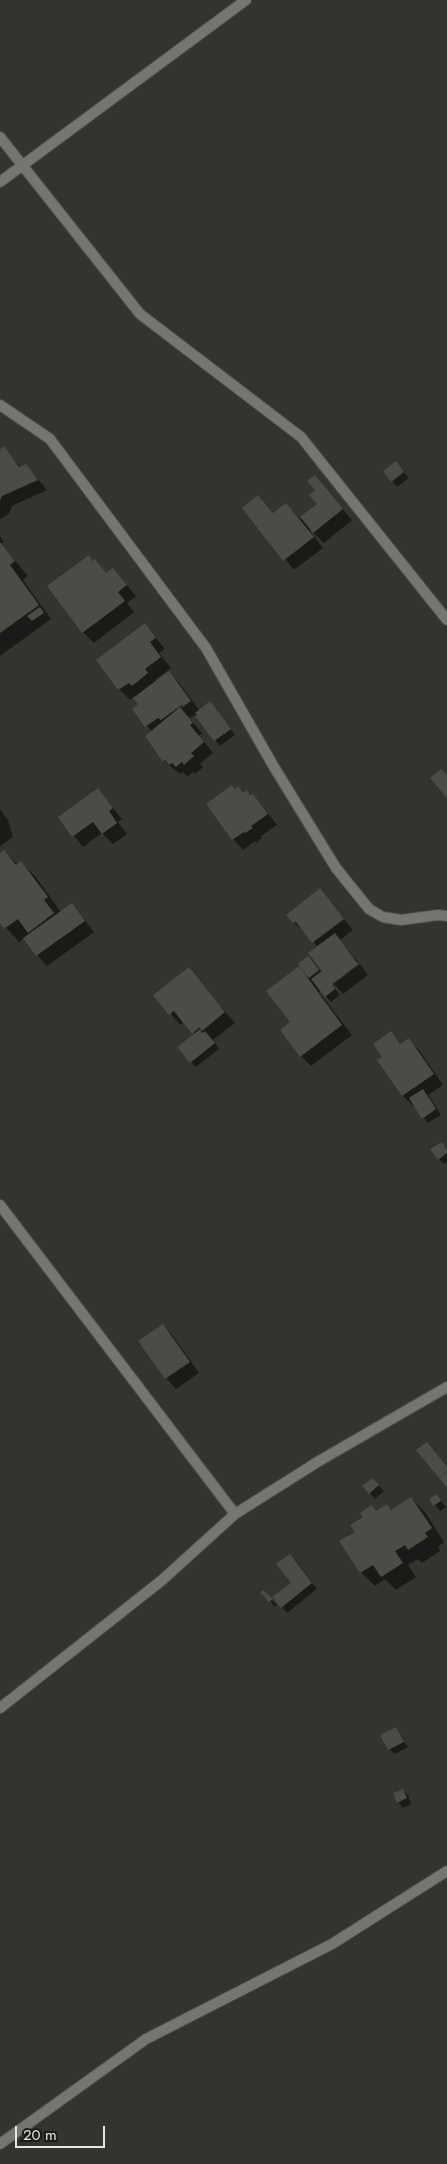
<!DOCTYPE html>
<style>
body{margin:0}
#map{position:relative;width:447px;height:2164px;overflow:hidden;background:#32342d;font-family:Jost,sans-serif}
canvas{display:block}
.scale{position:absolute;left:15px;top:2126px;width:90px;height:22px;box-sizing:border-box;border:2px solid #e5e6e1;border-top:0;padding-left:6px;font-size:15px;line-height:18px;white-space:nowrap;color:#e5e6e1;-webkit-text-stroke:4px #1a1b18;paint-order:stroke}
</style>
<div id="map">
<canvas width="447" height="2164"></canvas>
<div class="scale">20 m</div>
</div>
<script>
const context = document.querySelector('canvas').getContext('2d');
context.lineJoin = 'round';
function fill(path, color) { context.fillStyle = color; context.fill(path, 'evenodd'); }
const poly = rows => new Path2D(rows.map(r => 'M' + r).join(''));
function trace(path, color, width, dash) { context.strokeStyle = color; context.lineWidth = width; context.lineCap = dash ? 'butt' : 'round'; context.setLineDash(dash || []); context.stroke(path); }
const shadow = poly([
 [4,448,21,468,26,465,47,490,12,506,9,514,0,519,0,451],
 [396,463,409,478,397,487,385,472],
 [315,477,352,520,324,543,311,530,310,531,323,548,294,570,243,508,258,496,274,514,286,504,300,519,318,504],
 [0,536,4,542,1,544,28,576,23,580,51,619,0,656],
 [88,557,107,574,113,569,136,596,127,603,134,612,94,643,83,632,49,587],
 [145,625,165,649,159,653,171,668,155,680,156,682,169,673,179,683,200,711,210,703,235,735,220,746,196,715,189,718,202,733,199,736,213,753,200,764,203,767,195,774,193,772,187,777,183,772,180,774,164,761,158,754,152,732,134,709,140,705,134,697,130,700,119,689,98,661],
 [238,788,244,794,247,792,253,795,277,825,261,836,262,838,256,843,255,841,243,850,233,839],
 [98,789,122,819,118,822,127,834,113,844,102,833,83,847,59,817],
 [0,809,8,820,13,837,0,846],
 [4,851,18,865,21,863,35,876,61,912,72,904,94,932,47,966,37,955,24,938,19,942,0,921,0,854],
 [320,890,353,930,340,940,358,962,332,982,332,985,340,995,331,1002,321,991,319,992,352,1035,311,1066,301,1056,291,1022,298,968,308,977,313,963,327,978,318,947,305,932,294,923],
 [360,964,368,975,343,994,334,984],
 [189,969,235,1023,213,1040,219,1049,196,1067,191,1062,195,1035,184,1022,180,1025,155,995],
 [391,1033,401,1045,408,1040,419,1050,443,1085,428,1095,441,1115,428,1123,414,1105,413,1106,403,1096,379,1061,384,1057],
 [442,1143,447,1149,447,1162,444,1164,439,1159],
 [163,1325,173,1336,199,1373,176,1389,166,1378],
 [378,1485,384,1491,375,1499,364,1486],
 [436,1495,446,1507,440,1511,430,1499],
 [411,1498,425,1512,444,1542,438,1547,440,1551,422,1563,418,1559,408,1565,416,1577,396,1590,385,1579,375,1586,361,1572,356,1532,372,1506,377,1512,387,1505,392,1511],
 [295,1560,317,1589,287,1613,282,1607,293,1583],
 [263,1592,277,1605,275,1607],
 [395,1729,408,1747,395,1754,389,1749],
 [403,1790,408,1795,411,1804,403,1808,398,1802]
]);
const building = poly([
 [4,446,19,467,26,464,38,480,2,496,0,500,0,449],
 [396,461,404,472,391,482,383,471],
 [315,475,343,509,313,533,300,517,317,504,309,495,315,490,307,481],
 [258,495,273,513,286,503,314,537,283,561,242,508],
 [0,542,15,561,10,565,39,605,0,633],
 [89,555,92,561,95,559,106,573,113,568,127,585,118,592,125,601,82,633,47,586],
 [40,607,44,613,32,621,27,616],
 [145,623,156,638,150,642,161,657,145,669,148,673,132,686,129,683,118,690,96,660],
 [169,671,191,701,181,708,183,704,161,720,158,718,145,727,132,709,138,704,133,698],
 [210,701,231,729,214,741,195,716,197,715,195,713],
 [180,707,193,723,190,725,204,742,191,753,194,756,184,765,182,762,176,767,172,763,169,765,165,760,163,762,145,736],
 [441,769,447,775,447,798,430,778],
 [232,785,235,789,238,786,243,793,247,790,250,795,253,794,268,814,251,826,253,828,245,833,244,832,232,840,206,804],
 [98,788,113,808,109,811,117,823,102,834,93,822,72,837,58,817],
 [4,850,16,865,21,861,48,897,44,900,54,913,28,933,18,919,4,929,0,923,0,853],
 [320,888,344,919,312,943,296,922,293,923,286,915],
 [72,903,85,921,36,956,23,938],
 [335,933,358,964,332,984,335,989,325,997,311,979,322,971,308,953],
 [308,956,319,970,309,978,298,964],
 [299,966,342,1025,300,1057,280,1030,290,1022,266,991],
 [189,967,225,1012,202,1031,198,1026,199,1028,192,1034,174,1011,169,1015,153,995],
 [200,1029,202,1033,205,1031,215,1043,190,1063,177,1047],
 [391,1031,400,1044,409,1038,434,1074,402,1096,377,1060,382,1057,373,1044],
 [423,1089,436,1109,422,1119,409,1098],
 [442,1142,447,1150,447,1153,438,1160,430,1149],
 [163,1324,190,1362,165,1379,138,1341],
 [427,1442,447,1467,447,1471,439,1478,416,1450],
 [447,1472,447,1488,439,1478],
 [373,1478,379,1485,369,1494,362,1486],
 [437,1494,441,1501,433,1506,429,1499],
 [411,1497,432,1528,425,1533,428,1537,408,1550,405,1545,395,1551,403,1563,381,1577,373,1565,360,1573,339,1541,355,1532,350,1525,363,1517,360,1513,372,1505,376,1511,387,1504,391,1510],
 [290,1554,312,1583,281,1608,272,1597,291,1583,276,1564],
 [263,1590,273,1599,269,1602,260,1592],
 [396,1727,404,1742,388,1750,380,1735],
 [403,1789,407,1798,397,1803,393,1793]
]);
const minor = poly([
 [0,137,140,314,301,437,447,620],
 [0,182,246,0],
 [0,405,50,439,206,648,274,767,336,868,369,909,383,917,401,920,438,915,447,916],
 [0,1205,235,1514],
 [0,1708,161,1581,235,1514,319,1461,447,1387],
 [0,2144,146,2039,332,1944,447,1871]
]);
fill(shadow, '#0007');
fill(building, '#4a4c45');
trace(minor, '#4f504a', 12);
trace(minor, '#757672', 10);
</script>
